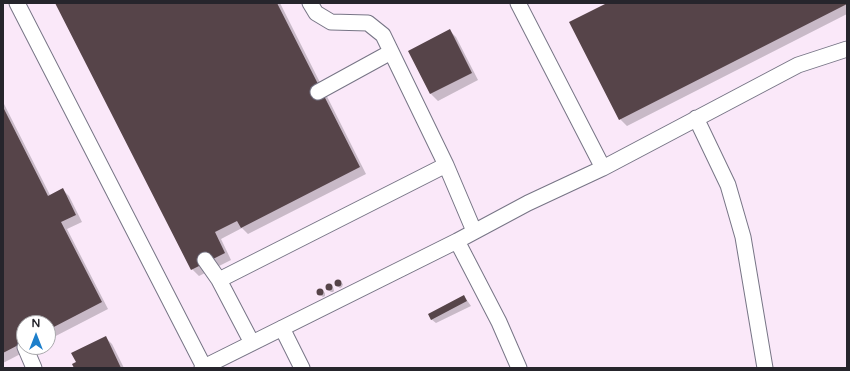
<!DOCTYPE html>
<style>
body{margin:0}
#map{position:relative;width:850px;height:371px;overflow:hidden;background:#f8f7ff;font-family:"Varela Round",sans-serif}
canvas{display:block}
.frame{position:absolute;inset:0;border:4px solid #26252c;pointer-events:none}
.north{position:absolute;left:16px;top:315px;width:40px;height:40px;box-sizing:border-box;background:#fff;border:1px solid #a8a8ab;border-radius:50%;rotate:0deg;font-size:11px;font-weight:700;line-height:16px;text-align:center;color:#26252c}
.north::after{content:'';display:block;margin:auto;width:14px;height:18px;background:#1d7fcb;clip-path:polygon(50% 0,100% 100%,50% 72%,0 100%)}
</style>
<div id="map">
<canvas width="850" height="371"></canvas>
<div class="frame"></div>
<div class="north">N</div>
</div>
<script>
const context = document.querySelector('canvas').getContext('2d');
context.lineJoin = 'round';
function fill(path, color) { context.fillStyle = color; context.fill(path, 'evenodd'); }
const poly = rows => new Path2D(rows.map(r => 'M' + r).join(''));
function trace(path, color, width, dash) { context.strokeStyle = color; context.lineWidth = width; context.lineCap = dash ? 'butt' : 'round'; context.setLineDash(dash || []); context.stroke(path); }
const industrial = poly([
 [3,3,847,3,847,368,3,368],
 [24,323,48,323,48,347,24,347]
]);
const shadow = poly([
 [57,3,280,3,366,174,248,234,242,228,221,239,231,260,199,276,192,269],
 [609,3,847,3,847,14,627,126,620,119],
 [450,31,456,37,478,80,438,101,431,94,410,51],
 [3,102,50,195,62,189,69,196,82,222,67,229,108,309,48,340,48,323,24,323,24,347,34,347,3,363],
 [337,280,343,284,342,287,340,288,336,285],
 [329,285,333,287,334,291,333,292,331,292,327,289,327,286],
 [321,289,325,293,325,296,323,297,319,294,318,291],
 [464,296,471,306,436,323,431,319],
 [105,337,112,344,124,368,75,368]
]);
const building = poly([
 [55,3,277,3,360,167,241,228,237,221,215,232,225,253,191,270],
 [607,3,847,3,847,4,619,120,569,22],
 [450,29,472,73,430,94,408,51],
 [3,107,48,196,63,188,76,215,61,222,102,302,48,330,48,323,24,323,24,342,3,353],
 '334.5 283a3.5 3.5 0 1 1 7 0a3.5 3.5 0 1 1-7 0Z',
 '325.5 287a3.5 3.5 0 1 1 7 0a3.5 3.5 0 1 1-7 0Z',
 '316.5 292a3.5 3.5 0 1 1 7 0a3.5 3.5 0 1 1-7 0Z',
 [464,295,467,301,431,320,428,314],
 [106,336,121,368,74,368,72,364,76,362,71,353]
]);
const minor = poly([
 [17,3,204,367],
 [310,3,316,13,331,22,368,23,383,35,446,165,474,231],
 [518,3,603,168],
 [318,92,391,52],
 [696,118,728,185,743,237,765,368],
 [457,241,499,322,519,368],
 [205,260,219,280,252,343],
 [219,280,446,165],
 [282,328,302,368],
 [25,347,34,368],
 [202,368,457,241,528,203,603,168,798,65,847,49]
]);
fill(industrial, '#fae8f9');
fill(shadow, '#0003');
fill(building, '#564449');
trace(minor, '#777586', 17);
trace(minor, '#fff', 15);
</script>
